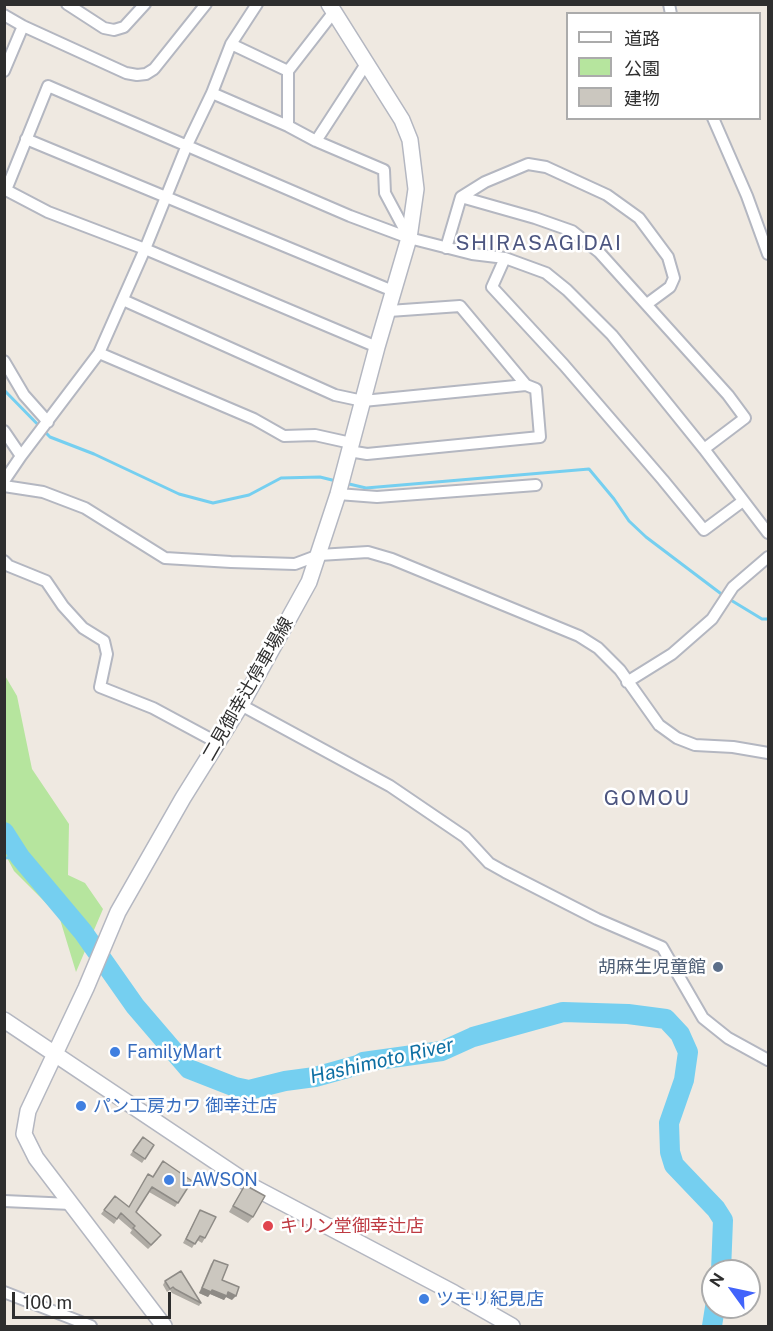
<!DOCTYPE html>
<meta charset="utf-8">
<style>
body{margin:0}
#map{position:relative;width:773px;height:1331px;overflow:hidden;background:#efe9e1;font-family:"Public Sans","Noto Sans JP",sans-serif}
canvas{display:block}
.frame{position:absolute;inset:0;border:6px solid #2e2e2e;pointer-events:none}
.legend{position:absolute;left:566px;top:12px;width:195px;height:108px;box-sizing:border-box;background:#fff;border:2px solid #ababab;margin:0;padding:8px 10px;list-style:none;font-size:18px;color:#2e2e2e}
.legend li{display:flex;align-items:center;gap:12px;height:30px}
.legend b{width:30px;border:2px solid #ababab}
.north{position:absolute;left:701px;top:1259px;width:60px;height:60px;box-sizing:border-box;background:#fff;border:2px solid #ababab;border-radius:50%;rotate:303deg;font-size:16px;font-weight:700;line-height:24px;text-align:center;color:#2e2e2e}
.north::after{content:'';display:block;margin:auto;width:21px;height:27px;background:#4264fb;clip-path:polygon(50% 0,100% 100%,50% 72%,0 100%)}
.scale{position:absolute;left:12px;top:1292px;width:159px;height:27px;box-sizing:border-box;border:3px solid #2e2e2e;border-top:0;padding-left:8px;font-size:18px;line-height:21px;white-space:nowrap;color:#2e2e2e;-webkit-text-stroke:4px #fff;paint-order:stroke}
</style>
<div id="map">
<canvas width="773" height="1331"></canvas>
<div class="frame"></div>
<ul class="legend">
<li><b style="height:8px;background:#fff"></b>道路</li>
<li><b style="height:16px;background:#b6e59e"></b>公園</li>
<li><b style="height:16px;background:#cbc7bf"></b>建物</li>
</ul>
<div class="north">N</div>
<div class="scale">100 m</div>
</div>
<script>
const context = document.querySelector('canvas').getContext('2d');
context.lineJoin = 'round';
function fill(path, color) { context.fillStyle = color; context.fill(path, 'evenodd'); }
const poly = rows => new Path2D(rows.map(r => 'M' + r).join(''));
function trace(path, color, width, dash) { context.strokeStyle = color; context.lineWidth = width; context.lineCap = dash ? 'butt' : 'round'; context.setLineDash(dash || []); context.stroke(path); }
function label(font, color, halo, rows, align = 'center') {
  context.font = font + ' "Public Sans","Noto Sans JP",sans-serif'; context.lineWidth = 5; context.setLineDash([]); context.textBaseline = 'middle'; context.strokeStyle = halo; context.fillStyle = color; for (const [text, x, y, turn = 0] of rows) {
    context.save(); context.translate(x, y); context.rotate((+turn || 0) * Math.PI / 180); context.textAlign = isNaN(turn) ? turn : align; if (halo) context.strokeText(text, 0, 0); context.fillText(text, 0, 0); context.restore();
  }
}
const green = poly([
 [4,674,17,696,32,769,69,824,68,875,85,883,103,909,76,972,59,916,14,871,5,854]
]);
const stream = poly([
 [4,390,50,437,94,454,179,494,213,503,249,495,281,478,320,477,336,481],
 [345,483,366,488,589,469,614,499,629,521,646,537,724,596],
 [729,599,762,619,768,619],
 [4,858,20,857]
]);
const river = poly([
 [4,832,20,857,83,932,135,1006,189,1069,235,1087,249,1090,285,1081,315,1077,358,1065,363,1062,442,1051,473,1037,563,1012,628,1014,666,1019,680,1034,688,1052,684,1080,669,1123,670,1152,674,1165,716,1209,723,1220,721,1271],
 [712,1326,715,1307]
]);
const street = poly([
 [67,4,104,28,114,30,124,27,145,4],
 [669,4,671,14],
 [4,15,23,26,126,73,137,75,146,74,154,69,206,4],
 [231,44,288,71],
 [4,71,23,26],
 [212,93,288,126,316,141,384,170,385,193,409,238],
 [713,118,747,196,768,254],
 [288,126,288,71,333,13],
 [26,139,393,291],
 [316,141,366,64],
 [461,197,535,218,572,231,599,252,728,395,745,418,704,449],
 [446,248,461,197,485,182,528,164,546,167,607,195,639,218,668,257,674,278,670,287,647,304],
 [505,258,492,287,564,365,663,480,704,530,743,501],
 [123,300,335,395,363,401,526,385,460,306,389,311],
 [377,347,145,249,48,212,6,190,48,86,350,216,409,238,472,254,505,258,546,273,567,290,612,335,704,449,768,533],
 [99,353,254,419,284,436,315,435,351,443],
 [4,361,24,395,48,422],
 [4,431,21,456],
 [349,451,367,454,540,437,536,389,526,385],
 [4,481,21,456,99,353,145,249,187,145,212,93,231,44,257,4],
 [4,486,43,492,85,508,165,558,231,562,295,564,319,555,368,552,392,559,579,636,598,648,620,670,659,725,677,738,695,745,733,747,768,753],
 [338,494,377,497,536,485],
 [4,561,9,566,46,581,63,606,83,628,104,641,107,654,100,687,153,708,218,743],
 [627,682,672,654,712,619,733,587,768,557],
 [241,705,390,786,465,837,489,863,505,872,597,919,662,947,703,1018,728,1038,768,1060],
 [4,1201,71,1204],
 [4,1292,91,1326]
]);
const secondary = poly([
 [4,1020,255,1188,454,1293,512,1326],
 [164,1326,36,1158,24,1134,28,1111,86,988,118,912,183,798,241,705,309,582,338,494,377,347,409,238,416,189,410,140,402,120,329,4]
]);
const wall = poly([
 [143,1137,154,1145,142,1163,130,1155],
 [152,1177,192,1181,175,1207,149,1192,136,1212,158,1239,148,1249,130,1233,132,1230,118,1218,114,1224,101,1214,115,1196,128,1207],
 [245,1185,253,1217,248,1223,229,1212],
 [200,1210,205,1238,202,1243,197,1240,192,1248,183,1243],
 [214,1260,222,1280,232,1300,226,1297,224,1300,210,1294,208,1297,199,1293,211,1264],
 [165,1281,201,1303,199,1306,172,1293,170,1290,167,1292,163,1285]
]);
const shadedWall = poly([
 [202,1288,228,1292,236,1296,232,1300,226,1297,224,1300,210,1294,208,1297,199,1293]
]);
const building = poly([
 [143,1137,154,1145,145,1159,133,1151,143,1137],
 [163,1161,192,1181,178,1203,152,1187,136,1212,161,1235,151,1245,133,1228,135,1226,121,1213,117,1219,104,1210,115,1196,129,1207,148,1174,153,1177,163,1161],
 [245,1185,265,1196,253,1217,233,1206,245,1185],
 [200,1210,216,1217,205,1238,200,1236,195,1244,186,1239,200,1210],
 [214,1260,228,1265,222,1280,239,1287,236,1296,228,1292,227,1296,212,1290,211,1292,202,1288,214,1260],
 [181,1271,201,1303,175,1289,173,1287,170,1289,165,1281,181,1271]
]);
const markers = [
 [718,967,6,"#5c6f8a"],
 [115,1052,6,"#3f7fe0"],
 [81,1106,6,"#3f7fe0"],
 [169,1180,6,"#3f7fe0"],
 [268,1226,6,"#e0444e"],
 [424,1299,6,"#3f7fe0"]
];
const streetNames = [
 ["二見御幸辻停車場線",248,689,-60]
];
const serviceNames = [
 ["胡麻生児童館",706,967]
];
const shopNames = [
 ["FamilyMart",127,1052],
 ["パン工房カワ 御幸辻店",93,1106],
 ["LAWSON",181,1180],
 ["ツモリ紀見店",436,1299]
];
const healthNames = [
 ["キリン堂御幸辻店",280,1226]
];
const waterNames = [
 ["Hashimoto River",382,1061,-13]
];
const quarterNames = [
 ["SHIRASAGIDAI",539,244],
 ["GOMOU",647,799]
];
fill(green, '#b6e59e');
trace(stream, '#75cff0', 3);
trace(river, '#75cff0', 20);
trace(street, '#b4b7c1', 14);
trace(secondary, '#b4b7c1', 18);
trace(street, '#fff', 10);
trace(secondary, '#fff', 15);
fill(wall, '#afaba4');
fill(shadedWall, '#8e8b86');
fill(building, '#cbc7bf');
trace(building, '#8e8b86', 1.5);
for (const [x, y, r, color] of markers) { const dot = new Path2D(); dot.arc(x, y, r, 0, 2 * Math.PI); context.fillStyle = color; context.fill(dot); trace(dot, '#fff', 2); }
label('18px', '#2e2e2e', '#fff', streetNames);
label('18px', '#4e5e75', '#fff', serviceNames, 'right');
label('18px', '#366cbe', '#fff', shopNames, 'left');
label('18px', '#be3a42', '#fff', healthNames, 'left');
label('italic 20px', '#0d6fa3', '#fff', waterNames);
context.letterSpacing = '1.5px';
label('21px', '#4d5680', '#fff', quarterNames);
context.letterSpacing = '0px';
</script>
